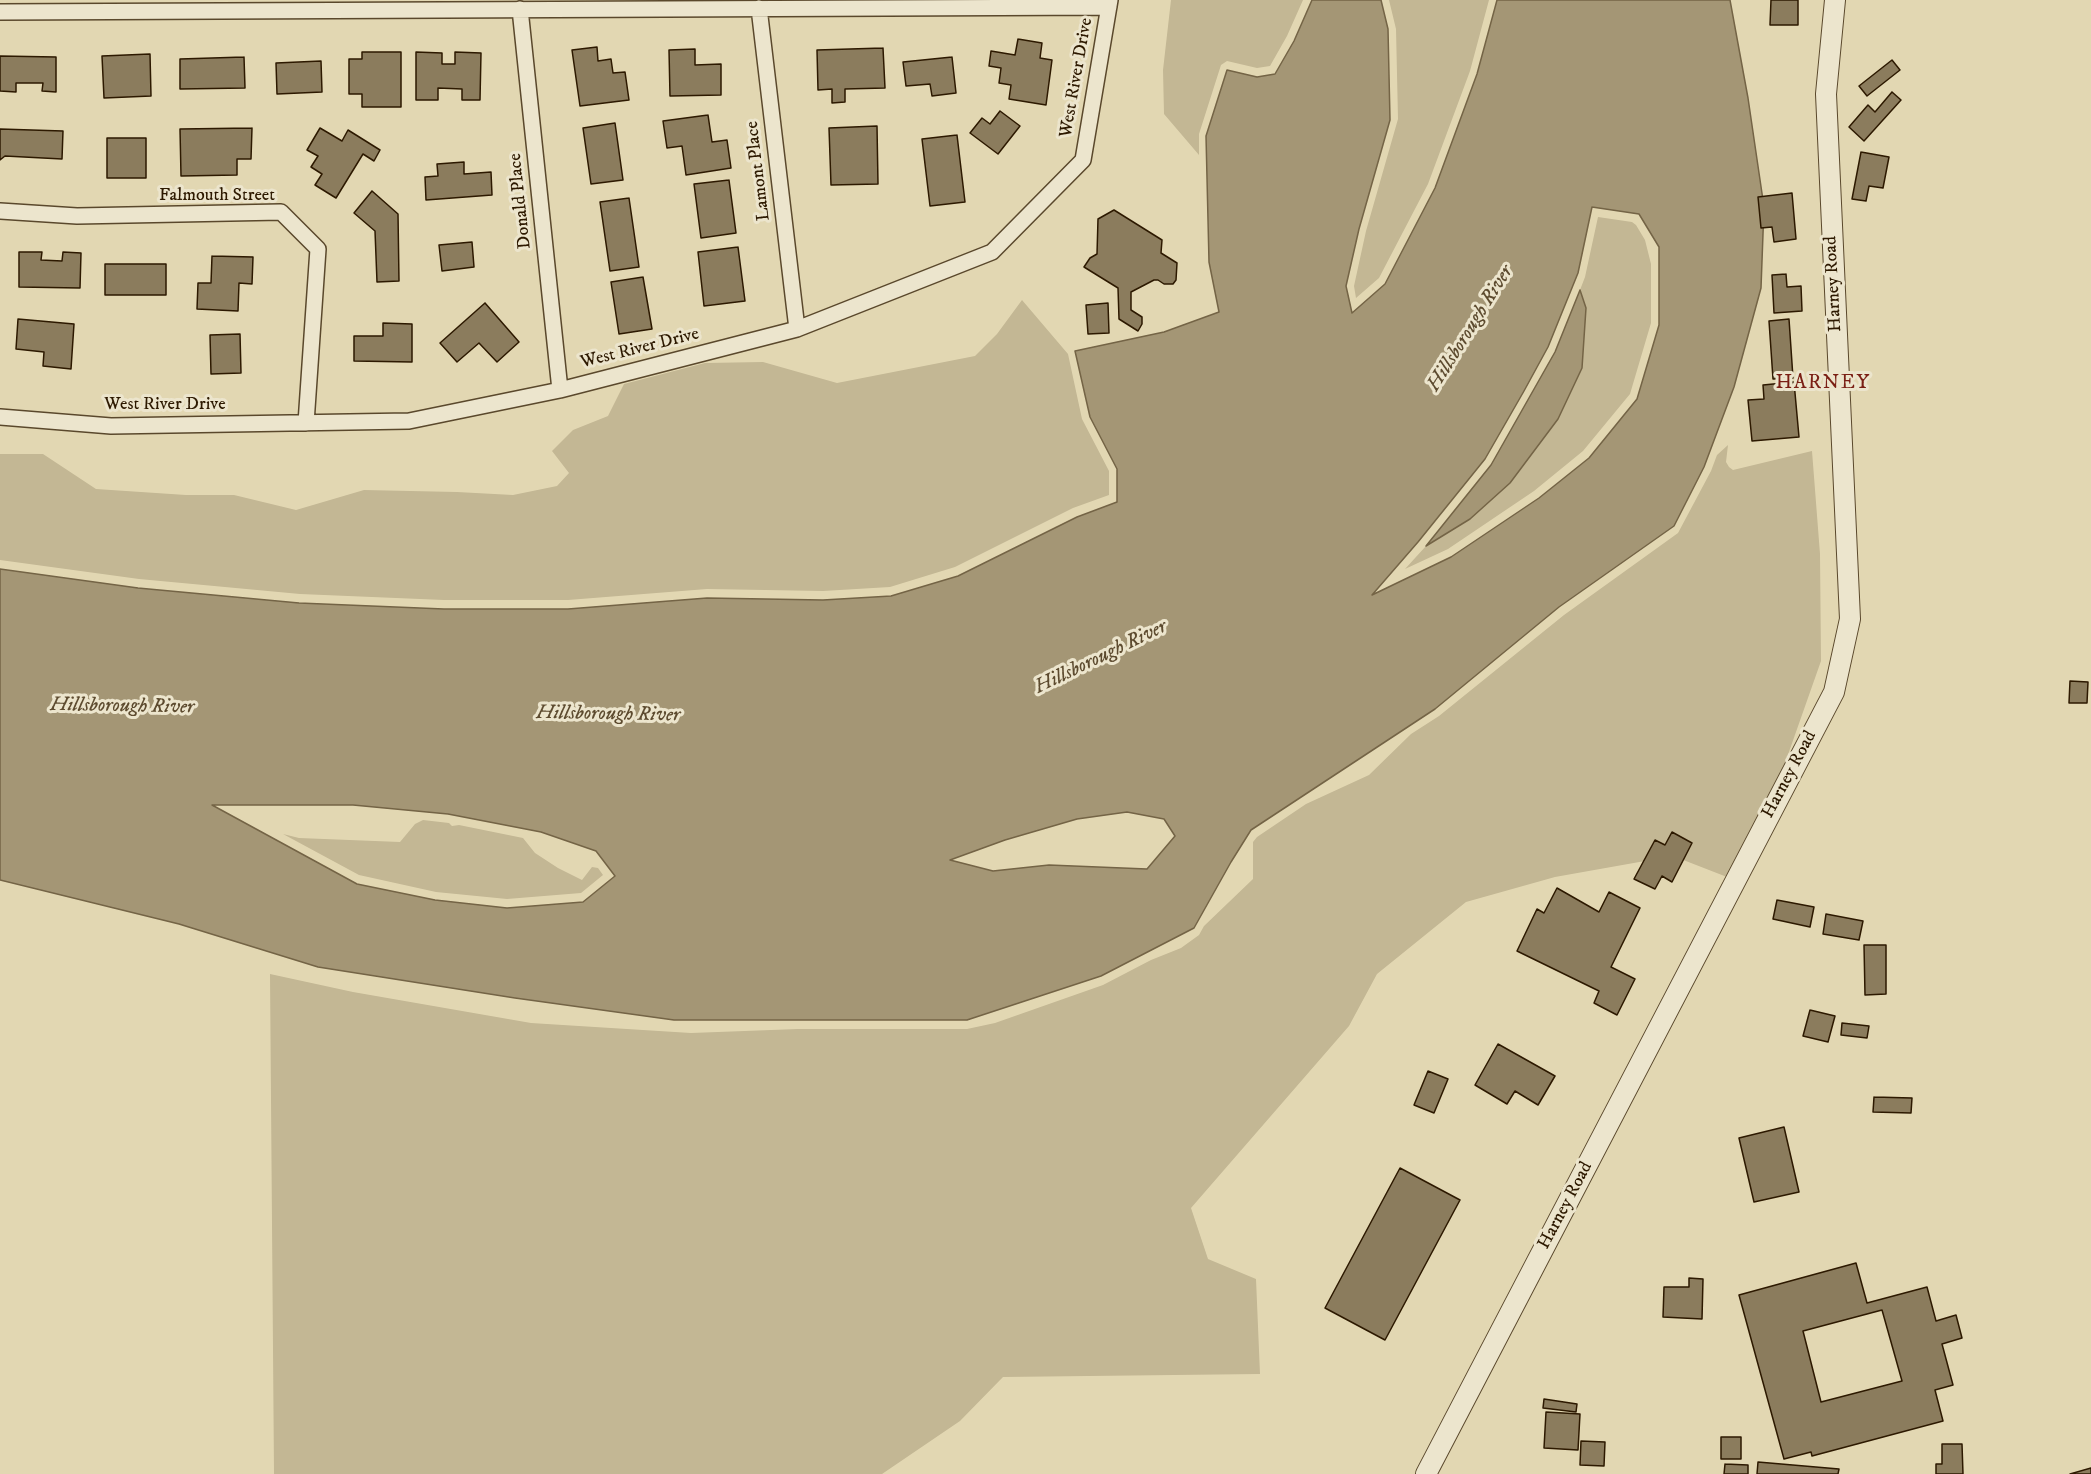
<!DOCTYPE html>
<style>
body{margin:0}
canvas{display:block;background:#e2d7b2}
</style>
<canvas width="2091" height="1474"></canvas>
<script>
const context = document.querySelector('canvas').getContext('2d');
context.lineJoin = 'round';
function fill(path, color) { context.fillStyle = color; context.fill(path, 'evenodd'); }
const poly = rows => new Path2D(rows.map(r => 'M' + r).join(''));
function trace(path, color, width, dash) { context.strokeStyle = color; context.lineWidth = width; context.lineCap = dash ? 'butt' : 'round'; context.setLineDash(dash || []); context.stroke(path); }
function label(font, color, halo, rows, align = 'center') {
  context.font = font + ' "IM FELL DW Pica",serif'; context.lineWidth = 6; context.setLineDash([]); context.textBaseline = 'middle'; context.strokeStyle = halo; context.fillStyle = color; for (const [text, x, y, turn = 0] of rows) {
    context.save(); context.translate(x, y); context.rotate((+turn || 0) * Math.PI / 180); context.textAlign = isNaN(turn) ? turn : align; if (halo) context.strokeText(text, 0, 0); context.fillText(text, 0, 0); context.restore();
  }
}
const green = poly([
 [1171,0,1303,0,1287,36,1270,66,1257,68,1227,61,1221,65,1199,134,1199,155,1164,114,1163,70],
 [1389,0,1489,0,1470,71,1428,184,1379,278,1356,298,1354,286,1366,231,1398,119,1396,29],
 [1598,217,1632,222,1636,225,1645,240,1651,264,1651,323,1630,394,1583,451,1534,491,1448,549,1405,569,1426,546,1470,519,1510,483,1558,419,1586,308,1580,290,1585,277],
 [1022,300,1068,354,1082,419,1109,471,1109,495,1073,508,955,567,890,587,823,591,707,589,568,600,444,600,300,594,139,579,0,560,0,454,43,454,96,489,186,495,234,495,296,510,364,490,457,492,513,495,557,486,569,473,552,451,573,430,608,416,624,384,705,363,763,362,837,383,975,356,997,334],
 [1728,445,1726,462,1729,467,1733,470,1812,451,1820,554,1821,661,1784,766,1727,877,1673,856,1555,877,1466,902,1377,974,1349,1026,1191,1208,1208,1259,1256,1279,1260,1374,1003,1377,960,1421,882,1474,274,1474,270,974,353,992,531,1023,691,1033,798,1029,967,1029,995,1023,1103,985,1151,960,1181,948,1199,935,1204,926,1253,879,1253,842,1257,837,1306,804,1369,775,1411,734,1439,716,1564,615,1678,533,1711,471,1717,455],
 [423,820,449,823,452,826,459,825,523,838,535,853,558,868,582,880,592,867,598,868,603,875,581,893,507,899,436,892,359,875,283,834,299,838,400,842,415,824]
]);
const water = poly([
 [1312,0,1381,0,1388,29,1390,120,1359,229,1346,286,1352,313,1385,284,1435,188,1477,74,1497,0,1730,0,1748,98,1764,207,1761,288,1734,387,1704,467,1674,526,1559,607,1435,709,1251,830,1231,862,1194,928,1101,976,967,1020,674,1020,515,998,318,967,179,924,0,880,0,569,138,588,299,603,444,609,568,609,707,598,823,600,891,596,958,576,1077,517,1117,502,1117,469,1090,417,1075,351,1164,332,1219,312,1209,262,1206,136,1227,70,1257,77,1275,74,1294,41,1312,0],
 [1592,207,1639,214,1659,247,1659,325,1637,399,1589,458,1539,498,1451,557,1372,595,1418,542,1485,459,1524,391,1548,347,1578,273,1592,207],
 [212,805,353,805,448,814,541,832,596,851,615,876,583,902,507,908,435,900,357,884,212,805],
 [1127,812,1164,819,1175,836,1147,869,1049,865,993,871,950,860,1005,840,1077,819,1127,812],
 [1580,290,1586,308,1582,368,1558,419,1510,483,1470,519,1426,546,1491,465,1555,352,1580,290]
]);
const building = poly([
 [1771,0,1798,0,1798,25,1770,25,1771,0],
 [1018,39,1042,43,1040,58,1052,60,1046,105,1009,99,1011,85,999,83,1001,68,989,66,991,51,1015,55,1018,39],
 [597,47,598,61,611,59,613,73,625,72,629,100,580,106,572,50,597,47],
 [883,48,885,88,845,89,845,102,832,103,832,89,818,90,817,50,883,48],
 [695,49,695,65,721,64,721,95,670,96,669,50,695,49],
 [362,52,401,52,401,107,362,107,362,94,349,94,349,59,362,59,362,52],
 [416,52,442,53,442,64,455,64,455,52,481,53,480,100,462,100,462,89,438,88,438,100,416,100,416,52],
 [150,54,151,96,104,98,102,56,150,54],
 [0,56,56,57,56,92,42,91,43,83,16,83,16,92,0,91,0,56],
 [244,57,245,88,180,89,180,59,244,57],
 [952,57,956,93,932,96,930,84,906,86,903,62,952,57],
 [1892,60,1900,70,1867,96,1859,86,1892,60],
 [321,61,322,92,277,94,276,63,321,61],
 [1892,92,1901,100,1864,141,1849,127,1868,105,1875,112,1892,92],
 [1000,111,1020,126,998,154,970,133,982,118,990,124,1000,111],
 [708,115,712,142,727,140,731,168,686,175,682,146,667,148,663,121,708,115],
 [615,123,623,180,591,184,583,128,615,123],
 [877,126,878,184,831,185,829,128,877,126],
 [252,128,251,159,237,159,237,175,181,176,180,129,252,128],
 [320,128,342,141,348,130,380,150,374,161,363,154,336,198,315,185,322,174,311,167,318,156,307,150,320,128],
 [0,129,63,131,62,159,5,156,0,160,0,129],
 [957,135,965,202,930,206,922,139,957,135],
 [107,138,146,138,146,178,107,178,107,138],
 [1861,152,1889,157,1883,188,1869,186,1866,201,1852,199,1861,152],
 [464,162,464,174,491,172,492,195,426,200,425,177,438,176,437,164,464,162],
 [729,180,736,233,701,238,694,184,729,180],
 [372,191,398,214,399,281,377,282,375,231,354,213,372,191],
 [1792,193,1796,239,1774,242,1772,227,1761,228,1758,197,1792,193],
 [629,198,639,267,610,271,600,202,629,198],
 [1114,210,1162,240,1161,253,1177,263,1176,280,1173,284,1164,284,1158,280,1154,280,1131,292,1131,310,1142,317,1142,324,1138,331,1119,319,1118,288,1084,267,1090,258,1097,254,1098,219,1114,210],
 [472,242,474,267,442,271,439,245,472,242],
 [738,247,745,301,704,306,698,252,738,247],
 [19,252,42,252,41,260,62,261,63,252,81,253,80,288,19,287,19,252],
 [212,256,253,257,252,284,239,283,238,311,197,309,198,283,211,283,212,256],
 [105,264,166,264,166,295,105,295,105,264],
 [1786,274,1787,287,1801,286,1802,311,1774,313,1772,275,1786,274],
 [643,277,652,329,619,334,611,282,643,277],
 [485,303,519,342,497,362,479,343,457,362,440,343,485,303],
 [1108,303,1109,333,1088,334,1086,305,1108,303],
 [18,319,74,324,71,369,43,366,44,352,16,349,18,319],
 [1789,319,1793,378,1773,379,1769,321,1789,319],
 [383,323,412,324,412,362,354,361,354,336,383,336,383,323],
 [240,334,241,373,211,374,210,335,240,334],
 [1794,382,1799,437,1752,441,1748,400,1764,399,1763,385,1794,382],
 [2070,681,2088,682,2087,703,2069,703,2070,681],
 [1672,832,1692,843,1672,882,1662,876,1655,889,1634,879,1655,840,1665,845,1672,832],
 [1557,888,1599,912,1609,892,1640,908,1611,967,1635,979,1617,1015,1594,1003,1599,991,1517,951,1537,909,1544,913,1557,888],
 [1777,900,1814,907,1810,927,1773,919,1777,900],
 [1826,914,1863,921,1859,940,1823,934,1826,914],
 [1864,945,1886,945,1886,994,1865,995,1864,945],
 [1810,1010,1835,1016,1828,1042,1803,1036,1810,1010],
 [1842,1023,1869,1026,1867,1038,1841,1035,1842,1023],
 [1498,1044,1555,1076,1538,1105,1515,1091,1507,1104,1475,1085,1498,1044],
 [1428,1071,1448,1079,1434,1113,1414,1105,1428,1071],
 [1874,1097,1912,1098,1911,1113,1873,1112,1874,1097],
 [1784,1127,1799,1192,1754,1202,1739,1138,1784,1127],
 [1400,1168,1460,1200,1385,1340,1325,1308,1400,1168],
 [1856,1263,1867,1303,1927,1287,1936,1321,1956,1315,1962,1338,1942,1344,1953,1385,1935,1390,1943,1421,1812,1456,1811,1452,1784,1459,1739,1295,1856,1263],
 [1882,1310,1902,1381,1821,1402,1803,1331,1882,1310],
 [1689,1278,1703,1279,1702,1319,1663,1317,1664,1287,1689,1287,1689,1278],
 [1544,1399,1577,1404,1576,1412,1543,1408,1544,1399],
 [1546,1412,1580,1414,1578,1450,1544,1448,1546,1412],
 [1721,1437,1741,1437,1741,1459,1721,1459,1721,1437],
 [1581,1441,1605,1442,1604,1466,1580,1465,1581,1441],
 [1942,1444,1962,1444,1963,1474,1936,1474,1936,1464,1942,1464,1942,1444],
 [1758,1462,1839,1469,1838,1474,1757,1474,1758,1462],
 [1725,1464,1748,1465,1748,1474,1724,1474,1725,1464],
 [2091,1468,2091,1474,2070,1474,2091,1468]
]);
const minor = poly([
 [759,8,797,329],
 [520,9,560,390],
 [0,12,1109,7],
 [0,211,77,216,281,212,318,249,306,423],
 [0,417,111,426,409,421,560,390,797,329,992,252,1083,160,1110,0]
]);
const tertiary = poly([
 [1426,1474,1834,692,1850,619,1826,94,1835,0]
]);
const streetNames = [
 ["West River Drive",1077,78,-80],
 ["Lamont Place",759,171,-97],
 ["Falmouth Street",217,196],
 ["Donald Place",521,201,-96],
 ["Harney Road",1834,284,-93],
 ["West River Drive",640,349,-14],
 ["West River Drive",165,405],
 ["Harney Road",1790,775,-62],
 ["Harney Road",1566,1206,-62]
];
const waterNames = [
 ["Hillsborough River",1471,329,-58],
 ["Hillsborough River",1101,658,-26],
 ["Hillsborough River",122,707,1],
 ["Hillsborough River",608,715,1]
];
const neighbourhoodNames = [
 ["HARNEY",1823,384]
];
fill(green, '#c3b794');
fill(water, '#a49675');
trace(water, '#746446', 1.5);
fill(building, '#8b7c5d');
trace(building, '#2d1900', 1.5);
trace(minor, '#5a482c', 18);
trace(tertiary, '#5a482c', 22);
trace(minor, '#ece5cd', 15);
trace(tertiary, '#ece5cd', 20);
label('18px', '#2d1900', '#ece5cd', streetNames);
label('italic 20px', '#5d4b2f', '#ece5cd', waterNames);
context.letterSpacing = '1.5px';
label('20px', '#7a1f14', '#ece5cd', neighbourhoodNames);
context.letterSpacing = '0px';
</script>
